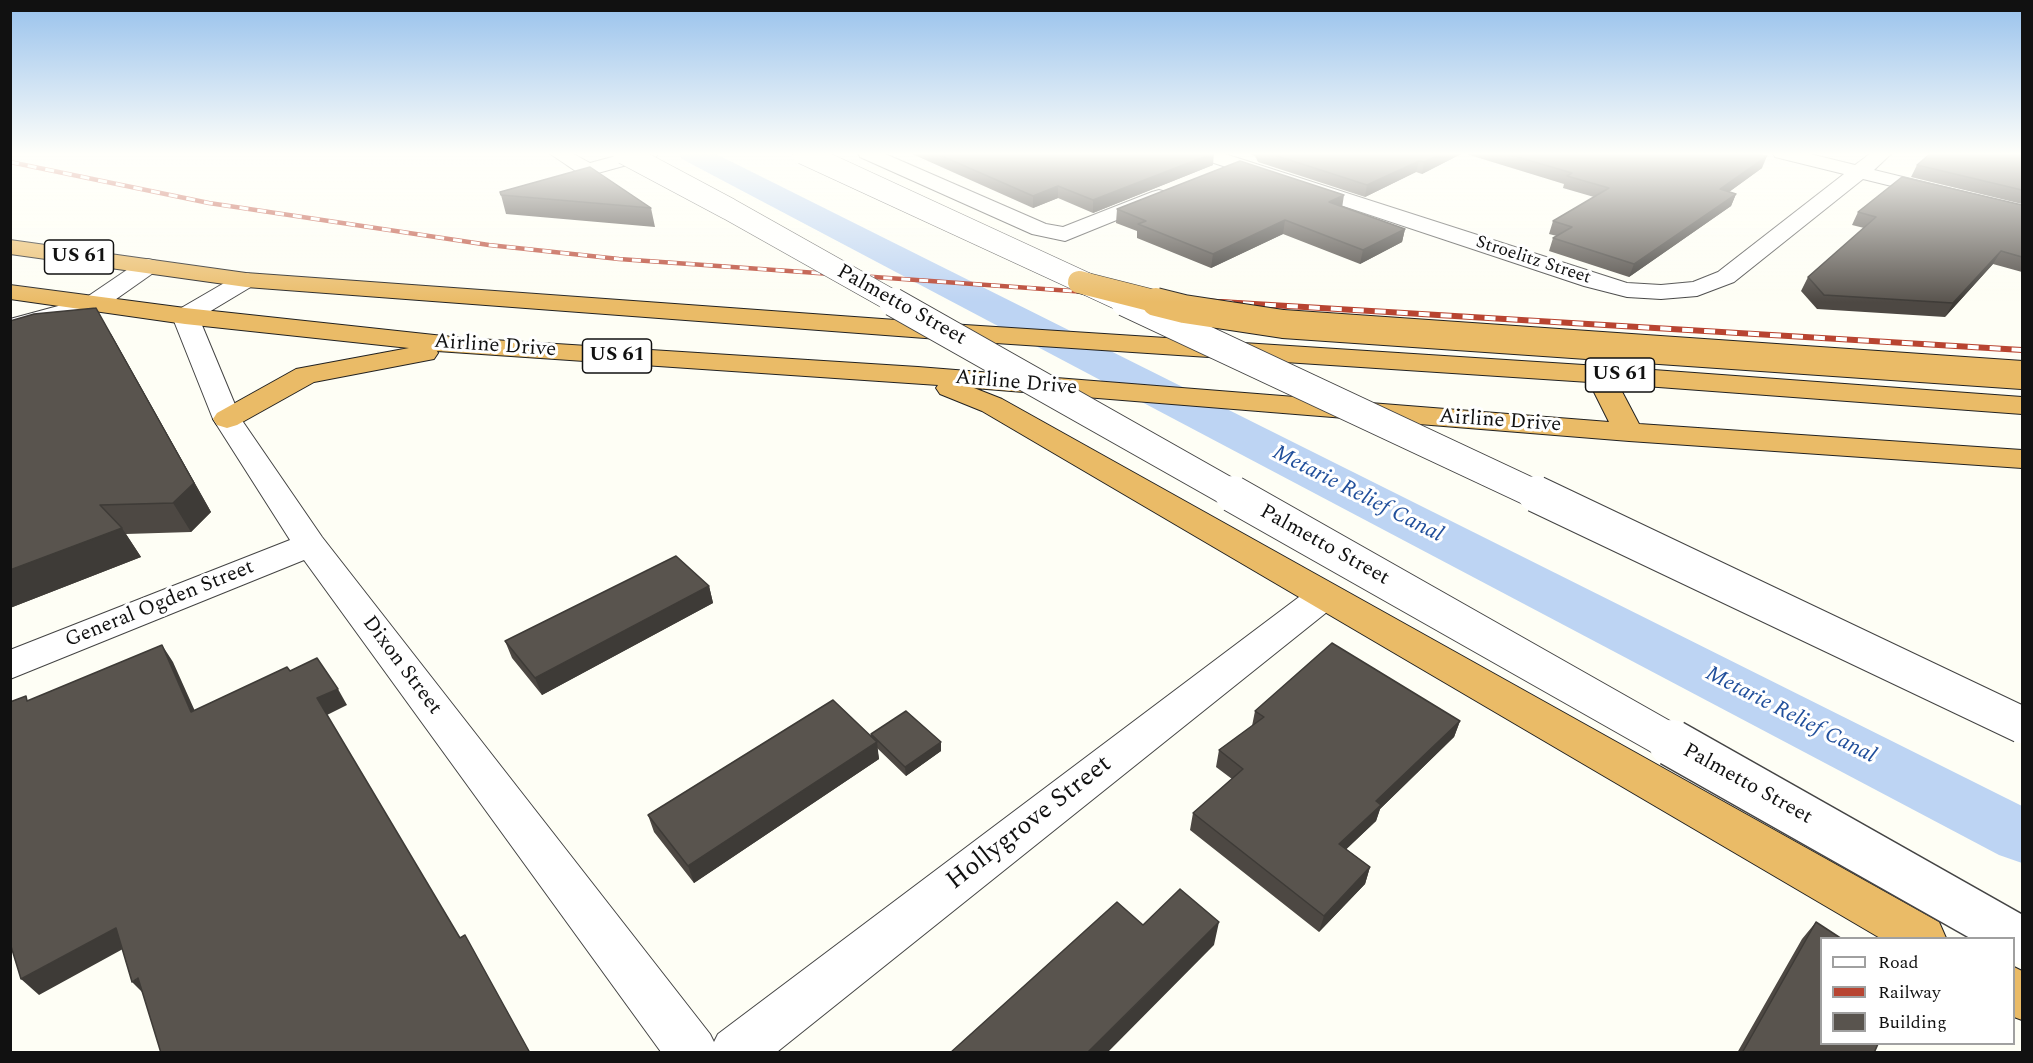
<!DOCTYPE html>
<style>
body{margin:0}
#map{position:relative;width:2033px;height:1063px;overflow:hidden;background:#fefef5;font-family:Spectral,serif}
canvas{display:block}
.frame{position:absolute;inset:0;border:12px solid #111;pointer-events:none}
.legend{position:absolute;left:1820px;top:937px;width:195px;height:108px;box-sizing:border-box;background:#fff;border:2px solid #a0a0a0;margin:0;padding:8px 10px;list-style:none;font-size:18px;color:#111}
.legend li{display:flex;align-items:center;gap:12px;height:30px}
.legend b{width:30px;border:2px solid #a0a0a0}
</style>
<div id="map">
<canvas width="2033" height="1063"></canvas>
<div class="frame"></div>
<ul class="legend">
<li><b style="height:8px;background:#fff"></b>Road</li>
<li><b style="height:8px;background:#b84431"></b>Railway</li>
<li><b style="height:16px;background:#59544e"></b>Building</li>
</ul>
</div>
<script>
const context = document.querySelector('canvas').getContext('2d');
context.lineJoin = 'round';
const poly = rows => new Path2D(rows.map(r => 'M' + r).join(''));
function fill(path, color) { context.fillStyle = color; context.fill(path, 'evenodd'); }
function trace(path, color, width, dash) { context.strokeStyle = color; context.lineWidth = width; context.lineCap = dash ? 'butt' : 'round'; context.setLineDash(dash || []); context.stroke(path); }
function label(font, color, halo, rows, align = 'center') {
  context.font = font + ' Spectral,serif'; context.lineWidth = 6; context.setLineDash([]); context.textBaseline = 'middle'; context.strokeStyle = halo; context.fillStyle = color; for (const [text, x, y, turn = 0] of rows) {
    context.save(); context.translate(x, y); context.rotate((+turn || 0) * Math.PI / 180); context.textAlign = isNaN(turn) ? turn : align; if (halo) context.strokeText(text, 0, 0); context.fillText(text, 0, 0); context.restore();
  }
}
const canal = poly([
 [678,153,714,153,2022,806,2022,863,1999,855,682,159,678,153]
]);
const minor = poly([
 [549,153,572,153,590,163,627,153,658,153,656,157,587,176,580,174,549,153],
 [858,153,883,153,1046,224,1063,227,1152,192,1159,190,1166,192,1169,196,1166,200,1065,241,1032,234,860,157,858,153],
 [1194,153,1222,153,1627,283,1661,285,1693,282,1718,272,1844,174,1775,157,1773,153,1806,153,1855,165,1871,153,1892,153,1874,170,2022,206,2022,218,1863,179,1734,282,1697,296,1661,299,1627,297,1584,286,1196,157,1194,153],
 [148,259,156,261,160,266,156,271,102,309,10,335,10,319,84,299,140,261,148,259],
 [246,273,254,275,258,280,254,285,199,318,241,419,322,537,710,1034,714,1042,718,1034,1311,588,1324,584,1337,588,1342,596,1337,604,777,1052,661,1052,304,560,10,679,10,650,290,540,213,419,172,316,176,311,238,275,246,273]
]);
const highway = poly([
 [10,240,246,273,965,325,1599,366,2022,397,2022,414,1618,384,1639,424,2022,450,2022,468,1629,441,974,388,1002,399,1939,922,1946,938,1880,938,982,411,940,394,936,388,938,385,437,351,438,353,434,359,314,382,237,425,227,428,217,425,213,419,217,413,296,369,409,348,185,324,10,299,10,285,185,308,462,338,918,367,1609,422,1589,382,965,341,246,287,10,254,10,240],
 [2014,967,2022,971,2022,1020,2014,1017,2014,967]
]);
const railFar1 = poly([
 [10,162,209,203,489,245,619,259,1242,303]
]);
const rail = poly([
 [1221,302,2022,350]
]);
const minorBridgeFar3 = poly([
 [624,153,729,209,896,303],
 [803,153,1128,303]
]);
const minorBridgeFar2 = poly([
 [893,302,1236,496],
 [1125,302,1539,496]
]);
const minorBridgeFar1 = poly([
 [1233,494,1674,744],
 [1536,494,2022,725]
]);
const minorBridge = poly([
 [1672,743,2022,941]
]);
const highwayBridgeFar1 = poly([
 [1079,282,1162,303]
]);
const highwayBridge = poly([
 [1156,302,1184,309,1283,324,2022,375]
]);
const wall = poly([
 [910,153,1213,153,1213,165,1093,213,1058,198,1033,208],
 [1247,153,1763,153,1762,155,1762,168,1729,192,1736,194,1731,206,1629,277,1549,251,1553,238,1557,236,1549,234,1553,221,1594,197,1563,188,1564,184,1463,153,1422,174,1416,172,1365,197,1258,162,1255,156],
 [2022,153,2022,204,1911,177,1917,165],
 [501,195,651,208,655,227,506,214],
 [2022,205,2022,272,1993,264,1945,317,1817,309,1801,291,1808,277,1864,228,1852,225,1858,212],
 [1342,206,1405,229,1402,242,1360,264,1283,234,1211,268,1137,238,1137,231,1116,223,1117,209],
 [10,321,111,334,211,512,191,532,126,534,141,557,10,608],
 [709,586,713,603,542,695,512,658,505,641],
 [1255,711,1460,721,1454,737,1380,809,1376,821,1346,849,1370,867,1365,884,1319,932,1190,830,1193,813,1232,779,1216,767,1219,750,1252,726],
 [871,734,941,742,941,751,906,776,877,748,879,759,694,883,654,832,648,815,871,736],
 [1816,922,1874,1053,1737,1053,1802,939]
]);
const shadedWall = poly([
 [1214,153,1213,165,1093,213,1093,200],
 [1443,153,1463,153,1422,174,1424,162],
 [1763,153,1759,162,1767,156,1762,168,1715,202,1720,189],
 [1419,161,1416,172,1365,197,1367,185],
 [1058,186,1058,198,1033,208,1033,196],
 [1736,194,1731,206,1629,277,1634,264],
 [1344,195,1342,208,1329,202],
 [1285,220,1283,234,1211,268,1213,254],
 [1405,229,1402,242,1360,264,1363,250],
 [2001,251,1993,264,1945,317,1953,303],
 [111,334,211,512,191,532,173,503],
 [122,528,141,557,10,608,10,570],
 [709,586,713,603,542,695,535,678],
 [162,645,173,662,203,729,191,712],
 [338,689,347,705,327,715,317,698],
 [1460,721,1454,737,1380,809,1376,821,1334,861,1339,844,1376,801],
 [877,742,879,759,694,883,688,866],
 [941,742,941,751,906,776,905,767],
 [1370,867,1365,884,1319,932,1324,916],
 [1219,922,1214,945,1107,1053,1087,1053],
 [116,928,132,944,39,995,21,979],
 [138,978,148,998,132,982]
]);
const building = poly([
 [935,153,1214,153,1093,200,1058,186,1033,196,935,153],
 [1268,153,1443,153,1424,162,1419,161,1367,185,1268,153],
 [1504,153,1762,153,1760,155,1767,156,1720,189,1736,194,1634,264,1553,238,1572,227,1553,221,1609,188,1567,176,1572,173,1504,153],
 [1931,153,2022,153,2022,190,1917,165,1931,153],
 [1240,161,1344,195,1329,202,1405,229,1363,250,1285,220,1213,254,1138,224,1146,221,1117,209,1240,161],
 [590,167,651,208,501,195,500,192,590,167],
 [1902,177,2022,205,2022,257,2001,251,1953,303,1824,295,1808,277,1876,217,1858,212,1902,177],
 [96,308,194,483,173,503,100,505,122,528,10,570,10,321,34,314,96,308],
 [676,556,709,586,535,678,505,641,676,556],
 [1332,643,1460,721,1376,801,1381,805,1339,844,1370,867,1324,916,1193,813,1243,769,1219,750,1264,717,1255,711,1332,643],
 [162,645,191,712,287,667,290,671,317,658,338,689,317,698,460,938,465,935,530,1053,161,1053,138,978,132,982,116,928,21,979,10,943,10,702,26,696,27,701,162,645],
 [833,700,877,742,688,866,648,815,833,700],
 [906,711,941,742,905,767,871,734,906,711],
 [1180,889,1219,922,1087,1053,950,1053,1117,902,1143,925,1180,889],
 [1816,922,1842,939,1821,939,1821,1044,1878,1044,1874,1053,1742,1053,1816,922]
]);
const farStreetnames = [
 ["Stroelitz Street",1533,261,18]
];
const shields = [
 [79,257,69],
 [617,356,69],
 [1620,375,69]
];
const shieldNames = [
 ["US 61",79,257],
 ["US 61",617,356],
 ["US 61",1620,375]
];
const streetNames = [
 ["Palmetto Street",901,306,29],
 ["Airline Drive",495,347,4],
 ["Airline Drive",1016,384,5],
 ["Airline Drive",1500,422,4],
 ["Palmetto Street",1324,546,29],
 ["General Ogden Street",160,605,-22],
 ["Dixon Street",401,666,53],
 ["Palmetto Street",1747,785,29]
];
const waterNames = [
 ["Metarie Relief Canal",1357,495,27],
 ["Metarie Relief Canal",1790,716,27]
];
const nearStreetnames = [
 ["Hollygrove Street",1030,824,-38]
];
fill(canal, '#bdd4f3');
trace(minor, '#444', 2);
trace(highway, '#222', 2);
fill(minor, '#fff');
fill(highway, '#eabb67');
trace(railFar1, '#b84431', 4.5);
trace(rail, '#b84431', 6);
trace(railFar1, '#fff', 3, [9]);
trace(rail, '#fff', 4, [11]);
trace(minorBridgeFar3, '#444', 23, []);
trace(minorBridgeFar2, '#444', 30, []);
trace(minorBridgeFar1, '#444', 38, []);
trace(minorBridge, '#444', 49, []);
trace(highwayBridgeFar1, '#222', 23, []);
trace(highwayBridge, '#222', 30, []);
trace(minorBridgeFar3, '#fff', 22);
trace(minorBridgeFar2, '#fff', 28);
trace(minorBridgeFar1, '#fff', 36);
trace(minorBridge, '#fff', 46);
trace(highwayBridgeFar1, '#eabb67', 22);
trace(highwayBridge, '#eabb67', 28);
fill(wall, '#4d4843');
fill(shadedWall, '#3e3b37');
fill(building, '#59544e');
trace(building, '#3e3b37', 1.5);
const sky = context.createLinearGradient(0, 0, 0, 302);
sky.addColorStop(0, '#97c1ec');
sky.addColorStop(0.51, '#fffffa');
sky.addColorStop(1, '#fffffa00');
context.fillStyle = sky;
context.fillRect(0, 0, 2033, 302);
label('18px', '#111', '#fff', farStreetnames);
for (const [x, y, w] of shields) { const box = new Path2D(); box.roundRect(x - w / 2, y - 17, w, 34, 4.5); context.fillStyle = '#fff'; context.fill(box); trace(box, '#111', 1.5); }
label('bold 20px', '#111', null, shieldNames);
label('21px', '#111', '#fff', streetNames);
label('italic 22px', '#214f9b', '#fff', waterNames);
label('26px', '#111', '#fff', nearStreetnames);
</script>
